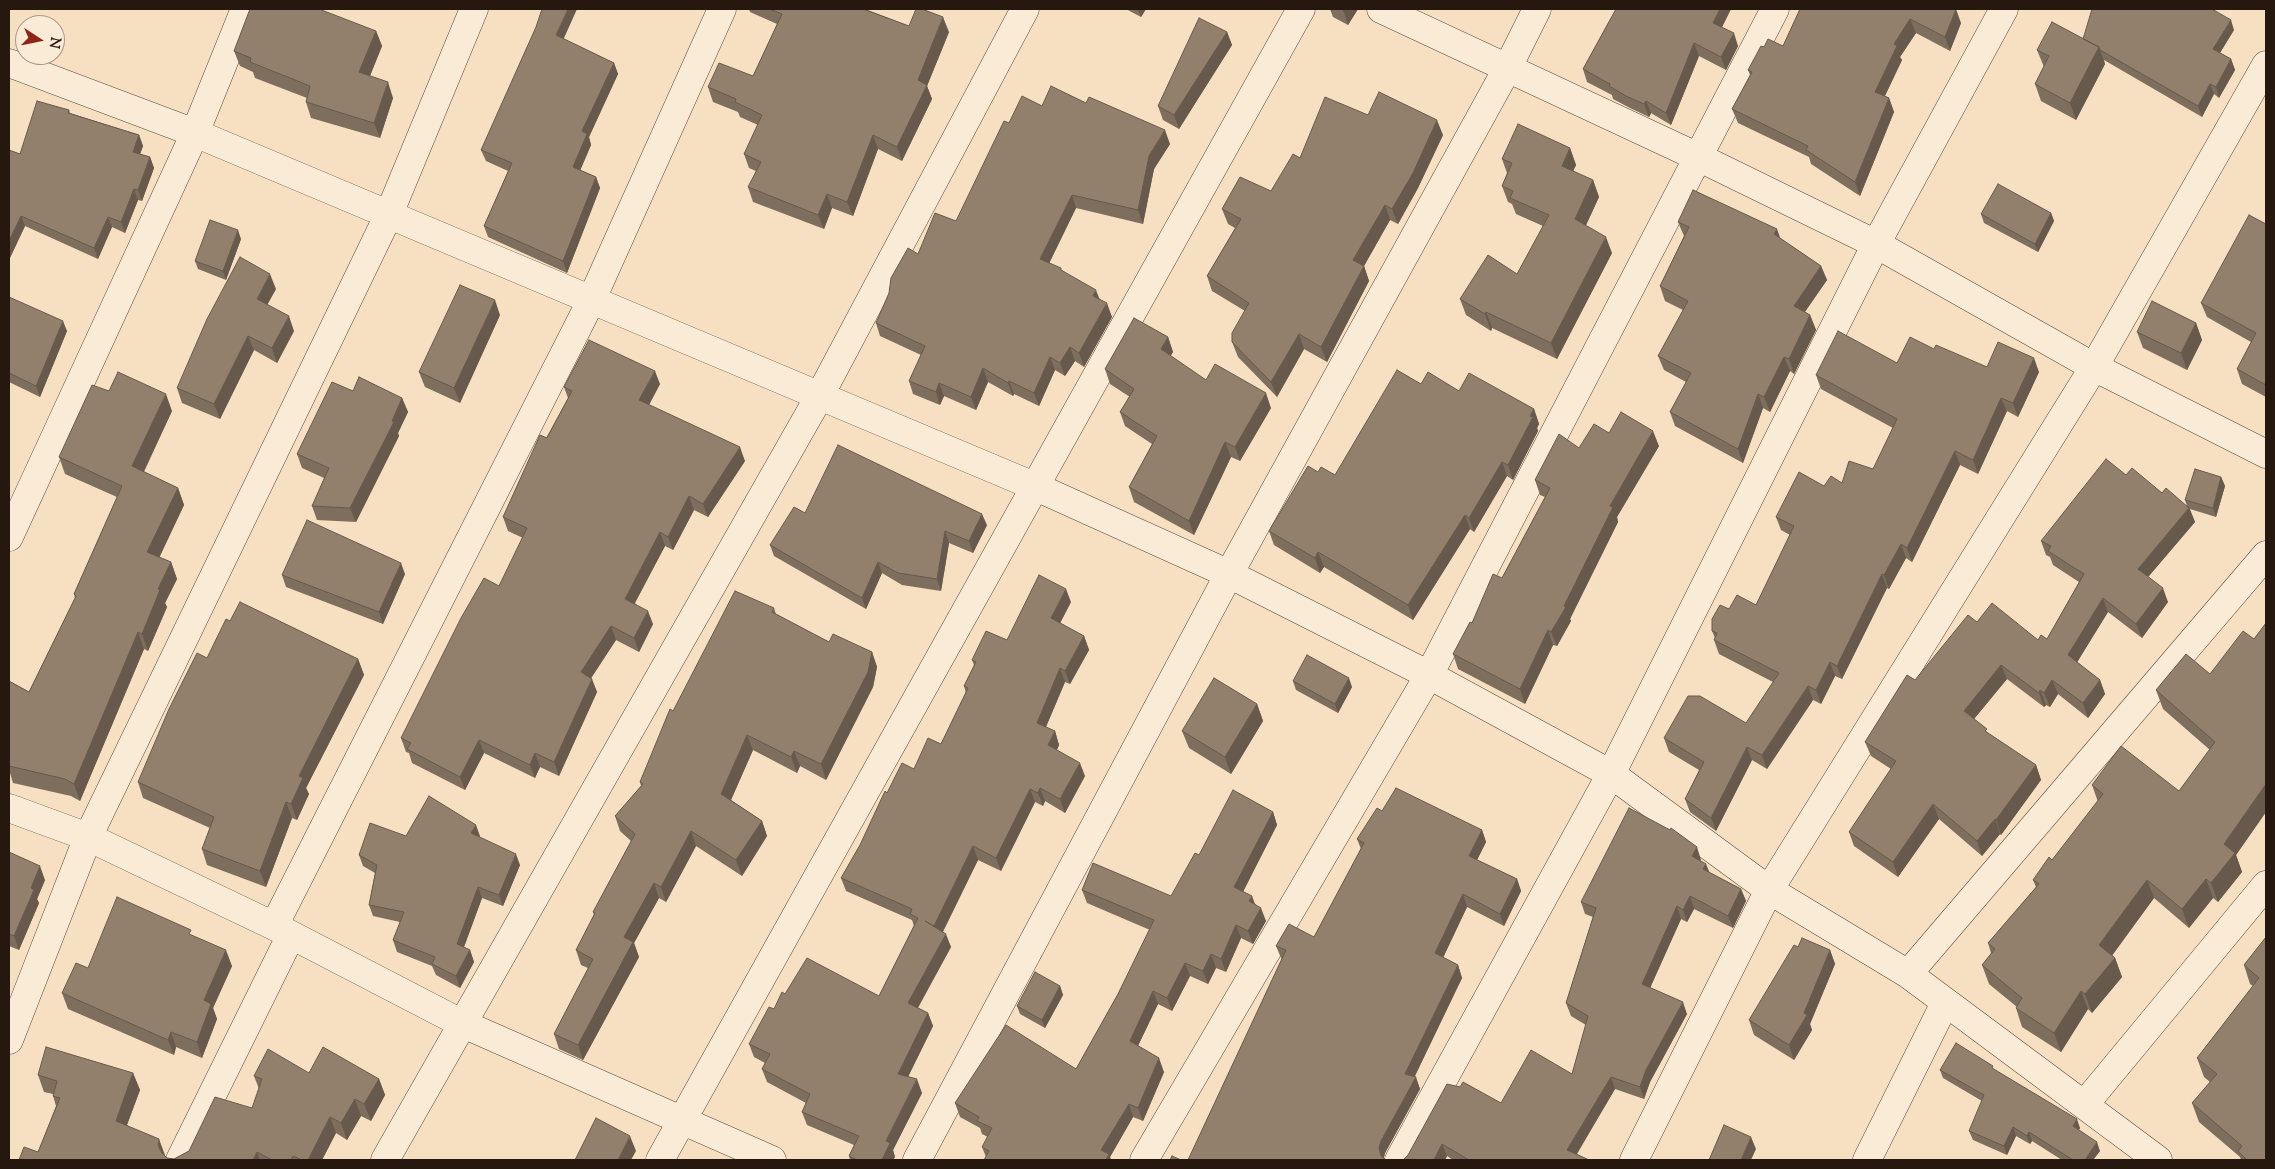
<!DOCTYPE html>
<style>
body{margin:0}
#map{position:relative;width:2275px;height:1169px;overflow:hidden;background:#f7e0c1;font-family:"Sorts Mill Goudy",serif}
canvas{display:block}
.frame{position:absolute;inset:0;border:10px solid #26170f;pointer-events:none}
.north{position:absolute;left:15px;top:15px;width:50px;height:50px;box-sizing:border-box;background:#faebd7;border:1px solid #a59687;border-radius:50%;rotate:101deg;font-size:14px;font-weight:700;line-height:20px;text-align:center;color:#26170f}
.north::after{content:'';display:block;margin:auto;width:18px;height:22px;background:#8f2418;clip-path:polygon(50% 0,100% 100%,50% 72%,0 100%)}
</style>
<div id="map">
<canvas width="2275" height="1169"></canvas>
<div class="frame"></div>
<div class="north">N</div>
</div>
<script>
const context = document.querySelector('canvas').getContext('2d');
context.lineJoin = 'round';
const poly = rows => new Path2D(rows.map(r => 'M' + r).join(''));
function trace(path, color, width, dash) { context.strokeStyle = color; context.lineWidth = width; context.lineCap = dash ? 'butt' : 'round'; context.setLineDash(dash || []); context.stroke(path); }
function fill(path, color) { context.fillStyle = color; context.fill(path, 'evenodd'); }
const street = poly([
 [1381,9,1698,157,1876,244,2094,367,2266,454],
 [9,63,195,133,1034,486,1229,574,1429,675,1611,774,1769,890,1908,974,2158,1160],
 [9,537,195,133,245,9],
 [9,808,88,837,274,926,461,1023,772,1160],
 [274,926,591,301,722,9],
 [1908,974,2266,555],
 [9,1040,88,837,389,214,474,9],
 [2084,1105,2266,885],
 [180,1160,291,935],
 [385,1160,819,397,1025,9],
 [660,1160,1301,9],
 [917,1160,1229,574,1507,69,1537,9],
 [1144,1160,1429,675,1775,9],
 [1399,1160,1611,774,1876,244,2004,9],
 [1634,1160,1769,890,2094,367,2266,65],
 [1867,1160,1945,1003]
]);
const wall = poly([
 [749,9,865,9,909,26,949,32,927,86,932,99,902,161,878,149,853,216,832,208,824,229,753,202,748,187,756,171,749,168,744,154,758,125,740,117,738,112,713,102,708,87,753,76,777,24,750,12],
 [1126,9,1146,9,1141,17],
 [1330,9,1358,9,1348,25,1333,17],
 [1616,9,1731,9,1722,27,1738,46,1726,70,1699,56,1671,125,1651,113,1649,117,1630,108,1613,99,1612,95,1587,82,1583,69],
 [1800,9,1961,23,1950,51,1916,33,1900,57,1902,60,1885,96,1889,98,1894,112,1860,196,1811,164,1809,157,1738,123,1732,109,1750,75,1748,70,1764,47,1783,46],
 [2234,30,2220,53,2231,59,2235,70,2219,98,2214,94,2202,117,2104,60,2105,64,2076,120,2041,101,2035,84,2044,67,2037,50,2083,39],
 [376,31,382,46,370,76,393,98,380,138,311,118,306,102,307,98,255,78,253,72,240,66,234,51],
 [1227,32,1232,45,1179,129,1163,120,1158,106],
 [563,39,614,63,618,74,589,137,591,145,580,170,596,177,600,188,567,273,488,237,484,226,508,171,486,161,481,150],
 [1042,106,1170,144,1154,169,1143,224,1076,208,1049,263,1063,271,1100,299,1112,317,1084,367,1075,361,1065,376,1055,370,1039,406,1014,394,1013,396,988,382,976,410,944,396,940,405,913,394,909,381,921,355,880,336,876,323,918,254,956,221,1009,123],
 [69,110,70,113,139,135,143,146,140,154,150,157,154,168,142,201,138,200,125,233,112,227,98,259,25,226,9,260,9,150,20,154],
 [1368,115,1443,135,1418,188,1398,224,1390,220,1364,266,1369,281,1327,362,1304,349,1277,397,1238,357,1232,342,1245,311,1212,291,1207,276,1235,228,1228,224,1222,209,1271,191,1300,158],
 [1570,148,1576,165,1573,171,1593,180,1599,197,1586,225,1612,253,1557,359,1492,328,1491,331,1466,315,1460,299,1517,274,1543,226,1516,214,1512,204,1508,202,1502,186,1507,173,1502,159],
 [2051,213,2054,221,2038,252,1984,223,1981,214],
 [1678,222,1780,238,1821,266,1827,280,1805,312,1810,315,1816,330,1794,374,1790,371,1770,412,1763,408,1743,463,1675,426,1670,412,1686,382,1664,370,1658,356,1683,310,1665,301,1660,286,1684,236],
 [2266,224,2266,397,2242,384,2237,369,2251,342,2207,317,2201,303],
 [241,239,226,280,198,269,195,261],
 [276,289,267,305,294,331,277,363,254,350,220,419,182,403,177,388],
 [9,297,67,331,40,397,9,382],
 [500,315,460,403,425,387,419,372],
 [2196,323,2202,340,2187,370,2143,348,2137,332],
 [1168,337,1173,352,1170,356,1206,380,1271,408,1240,461,1231,457,1194,535,1134,502,1129,487,1152,444,1125,426,1120,412,1130,397,1110,384,1105,369],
 [1934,349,1987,367,2039,372,2018,417,2007,411,1978,474,1960,465,1912,562,1906,558,1889,589,1887,588,1842,679,1835,676,1821,704,1813,700,1767,769,1752,760,1716,831,1690,812,1685,799,1699,770,1669,752,1664,738,1746,723,1773,682,1719,654,1714,640,1715,638,1712,631,1729,609,1756,605,1790,535,1781,530,1776,517,1824,486,1842,483,1873,469,1893,428,1821,389,1816,375,1897,363],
 [660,384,649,405,745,461,708,517,694,510,673,550,665,546,635,603,653,624,639,652,616,640,591,678,597,692,559,776,540,767,535,778,484,753,465,790,412,763,409,753,406,752,401,738,499,586,523,538,508,531,503,517,568,398,564,387],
 [1421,384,1459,391,1534,409,1539,424,1537,428,1538,431,1513,480,1507,476,1474,532,1470,529,1413,620,1324,567,1320,573,1274,545,1269,531,1318,472,1335,475],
 [109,391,172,411,144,472,178,488,184,505,159,557,171,562,177,579,165,603,167,607,148,651,144,649,80,801,71,796,13,783,10,773,9,773,9,681,29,692,75,598,74,594,117,497,65,474,59,457],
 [353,391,402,398,408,412,398,433,399,436,356,522,317,520,312,506,324,478,302,468,297,454],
 [1609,433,1659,446,1617,517,1618,522,1570,619,1571,621,1557,646,1553,645,1525,704,1458,669,1453,654,1472,623,1502,578,1545,497,1540,495,1535,480,1579,448],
 [2126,475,2187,506,2185,500,2221,477,2225,486,2216,517,2190,509,2195,522,2148,577,2168,602,2142,638,2108,612,2077,662,2100,680,2105,694,2088,718,2058,694,2050,707,2046,705,2044,707,2007,679,1974,719,1988,733,2036,765,2041,780,2001,835,2000,834,1982,856,1939,819,1898,877,1854,846,1849,832,1891,769,1871,756,1865,742,1915,680,1977,622,2038,640,2047,639,2079,582,2053,565,2050,557,2046,555,2041,541],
 [805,513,987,525,973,553,949,543,941,591,902,585,882,573,866,609,774,556,770,545],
 [405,574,383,624,286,587,282,575],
 [1071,602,1060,623,1084,636,1089,650,1070,684,1065,682,1046,727,1055,731,1059,745,1057,750,1085,776,1065,813,1045,801,1043,806,1035,802,1001,871,978,860,943,932,951,947,918,1008,928,1013,933,1026,908,1077,922,1093,893,1150,895,1157,893,1160,850,1160,849,1156,854,1145,807,1125,802,1112,806,1103,767,1082,762,1069,765,1063,754,1057,749,1044,785,994,879,996,914,926,912,920,846,891,841,878,860,845,887,793,941,744,966,693,964,686,974,665,972,660],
 [774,608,776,614,829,642,872,652,877,667,873,687,826,780,800,766,797,773,753,750,731,800,762,821,767,836,742,876,696,846,666,902,659,898,634,943,639,957,583,1060,559,1049,554,1034,588,968,581,965,576,950,594,915,593,912,631,841,620,831,615,816,641,786,640,782,673,711],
 [230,621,358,659,364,675,306,788,309,794,297,820,292,818,266,887,207,865,202,849,210,828,143,798,138,782,207,658],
 [2266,623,2266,812,2236,855,2242,872,2218,902,2213,898,2189,928,2154,898,2112,955,2115,958,2122,977,2092,1013,2088,1009,2061,1052,2022,1027,2016,1008,2017,1007,1989,984,1982,965,1991,953,1988,943,2036,887,2033,880,2052,860,2098,802,2092,785,2179,791,2210,750,2163,709,2156,690,2210,674,2254,639],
 [1293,681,1352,687,1338,713,1296,690],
 [1257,704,1263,721,1231,774,1189,748,1182,731],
 [1382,811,1482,830,1486,842,1477,860,1517,879,1521,891,1504,926,1467,907,1443,958,1458,965,1462,978,1415,1076,1420,1089,1385,1153,1384,1158,1188,1160,1282,959,1281,958,1276,946,1314,937,1361,849,1357,839],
 [1273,812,1277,825,1243,891,1255,904,1266,921,1253,944,1241,938,1226,972,1216,968,1208,984,1190,976,1172,1011,1158,1004,1138,1046,1164,1072,1143,1121,1133,1117,1110,1157,1111,1160,984,1160,986,1157,982,1147,988,1137,982,1134,980,1128,960,1117,955,1103,1076,1069,1118,994,1150,930,1087,903,1082,890,1171,896,1199,855],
 [406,836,480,836,479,837,520,865,503,906,482,898,464,947,470,950,474,962,460,988,436,975,432,966,397,952,393,940,400,922,373,916,369,905,375,873,363,866,359,855],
 [9,852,45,880,37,899,39,903,19,950,9,946],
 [1701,860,1701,861,1710,873,1741,889,1746,901,1733,928,1694,909,1687,922,1681,919,1650,988,1687,1014,1650,1082,1644,1099,1615,1089,1577,1154,1589,1160,1453,1160,1447,1156,1445,1160,1403,1160,1501,1103,1572,1074,1586,1025,1571,1016,1566,1003,1593,917,1585,914,1581,902],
 [193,936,232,966,213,1008,217,1019,202,1058,176,1047,174,1055,68,1009,62,993,88,968],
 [2266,937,2266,1160,2241,1160,2240,1157,2199,1122,2192,1103,2210,1082,2204,1077,2197,1058,2253,986,2250,984,2244,965],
 [1798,947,1830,950,1835,964,1810,1024,1812,1030,1794,1060,1754,1035,1749,1020],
 [1060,986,1063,995,1045,1028,1020,1014,1017,1006],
 [1940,1070,1995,1070,2080,1128,2079,1130,2100,1151,2093,1160,2062,1160,2032,1141,2030,1144,2016,1136,2007,1155,1973,1140,1969,1131,1982,1101,1943,1078],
 [133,1073,140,1090,127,1125,167,1158,174,1159,189,1151,252,1108,259,1089,254,1076,309,1073,379,1079,385,1095,371,1121,361,1116,347,1140,336,1133,322,1160,19,1160,38,1152,56,1106,53,1096,53,1094,44,1092,38,1075]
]);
const shadedWall = poly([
 [568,9,577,9,560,47,556,35],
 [1138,9,1146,9,1141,17],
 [1344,9,1358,9,1348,25,1343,10],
 [1720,9,1731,9,1718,35,1713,23],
 [1956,9,1961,23,1950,51,1945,37],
 [943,17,949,32,927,86,932,99,902,161,897,147,918,80],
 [1910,19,1916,33,1900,57,1902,60,1880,106,1875,92,1894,44],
 [2231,20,2234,30,2216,59,2213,49],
 [376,31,382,46,365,88,359,72],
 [1227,32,1232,45,1179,129,1174,115],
 [1734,33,1738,46,1726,70,1721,57],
 [1694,43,1699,56,1671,125,1666,113],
 [2099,47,2105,64,2076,120,2070,103],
 [2231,59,2235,70,2219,98,2216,87],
 [614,63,618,74,589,137,591,145,577,178,573,167,582,131],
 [388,82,393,98,380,138,374,123],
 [2210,84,2214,94,2202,117,2198,106],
 [1889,98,1894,112,1860,196,1855,182],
 [1646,101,1651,113,1649,117,1644,104],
 [1437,120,1443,135,1418,188,1398,224,1392,209],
 [1165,130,1170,144,1154,169,1143,224,1138,210,1149,156],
 [139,135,143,146,137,162,133,152],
 [873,135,878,149,853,216,847,202],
 [1570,148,1576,165,1568,182,1562,166],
 [150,157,154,168,142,201,138,190],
 [596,177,600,188,567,273,563,261],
 [1593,180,1599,197,1581,236,1575,219],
 [134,189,138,200,125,233,121,222],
 [827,194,832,208,824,229,818,215],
 [1072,195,1076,208,1045,272,1040,259],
 [1385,205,1390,220,1364,266,1369,281,1327,362,1321,347,1353,260],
 [2051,213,2054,221,2038,252,2035,244],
 [21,216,25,226,9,260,9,241],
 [108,217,112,227,98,259,94,248],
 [1777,229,1782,243,1774,234],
 [238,230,241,239,226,280,223,271],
 [1606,237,1612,253,1557,359,1551,343],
 [1821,266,1827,280,1799,320,1794,306],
 [270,274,276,289,262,314,257,299],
 [1096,290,1101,303,1093,296],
 [495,300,500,315,460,403,454,388],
 [1107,303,1112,317,1084,367,1079,353],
 [1486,312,1492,328,1491,331,1485,314],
 [1810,315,1816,330,1794,374,1789,359],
 [289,316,294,331,277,363,272,348],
 [63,321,67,331,40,397,36,386],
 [2196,323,2202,340,2187,370,2181,353],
 [1299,334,1304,349,1277,397,1271,382],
 [248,336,254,350,220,419,214,404],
 [1168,337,1173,352,1166,364,1161,349],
 [1070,347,1075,361,1065,376,1060,363],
 [1050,357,1055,370,1039,406,1034,393],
 [1784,357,1790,371,1770,412,1764,397],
 [2034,358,2039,372,2018,417,2013,403],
 [983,368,988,382,976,410,971,397],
 [655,371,660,384,644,414,639,400],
 [1009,381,1014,394,1013,396,1008,383],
 [939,383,944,396,940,405,936,392],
 [1266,393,1271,408,1240,461,1235,447],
 [166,394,172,411,138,483,132,466],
 [1758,394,1763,408,1743,463,1738,449],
 [402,398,408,412,398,433,399,436,356,522,350,508],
 [2001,398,2007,411,1978,474,1973,460],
 [1534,409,1539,424,1537,428,1538,431,1513,480,1508,465],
 [1653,431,1659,446,1617,517,1618,522,1570,619,1571,621,1557,646,1551,632,1564,606,1610,506],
 [1225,442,1231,457,1194,535,1189,521],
 [740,447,745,461,708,517,703,504],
 [1955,451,1960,465,1912,562,1907,548],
 [1502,462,1507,476,1474,532,1469,518],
 [2221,477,2225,486,2216,517,2213,508],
 [178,488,184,505,154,569,147,552],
 [689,496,694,510,673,550,668,537],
 [2189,508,2195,522,2143,583,2138,569],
 [982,514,987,525,973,553,969,541],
 [1465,515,1470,529,1413,620,1408,605],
 [945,531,949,543,941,591,937,579],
 [660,532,665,546,630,612,625,599],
 [1901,544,1906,558,1889,589,1884,575],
 [1318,552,1324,567,1320,573,1315,558],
 [171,562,177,579,165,603,167,607,148,651,142,634,158,589],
 [878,562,882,573,866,609,862,598],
 [401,563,405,574,383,624,379,612],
 [1882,574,1887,588,1842,679,1837,666],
 [2163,588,2168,602,2142,638,2136,624],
 [1066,589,1071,602,1056,631,1051,618],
 [2103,598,2108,612,2073,669,2068,655],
 [648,611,653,624,639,652,634,638],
 [611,626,616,640,586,686,581,672],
 [1548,630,1553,645,1525,704,1520,689],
 [138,632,144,649,80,801,74,784],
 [1084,636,1089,650,1070,684,1065,671],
 [872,652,877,667,873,687,826,780,821,764],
 [358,659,364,675,306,788,309,794,297,820,291,804,299,776],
 [1830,662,1835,676,1821,704,1816,690],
 [2001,665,2007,679,1969,725,1964,711],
 [1060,668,1065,682,1042,736,1037,723],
 [1349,678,1352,687,1338,713,1335,704],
 [592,679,597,692,559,776,554,762],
 [2052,680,2058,694,2050,707,2044,693],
 [2100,680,2105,694,2088,718,2083,703],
 [1808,686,1813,700,1767,769,1762,755],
 [2040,690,2046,705,2044,707,2039,693],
 [1257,704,1263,721,1231,774,1225,757],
 [1055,731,1059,745,1053,758,1048,745],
 [747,735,753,750,727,809,721,794],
 [479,740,484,753,465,790,460,777],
 [1747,747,1752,760,1716,831,1711,818],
 [794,751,800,766,797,773,791,757],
 [535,753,540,767,535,778,530,765],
 [1080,763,1085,776,1065,813,1060,799],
 [2036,765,2041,780,2001,835,1996,820],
 [2266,784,2266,812,2236,855,2242,872,2218,902,2211,883,2224,844],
 [1040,788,1045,801,1043,806,1038,793],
 [1030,789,1035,802,1001,871,996,858],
 [286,802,292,818,266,887,260,871],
 [1933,804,1939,819,1898,877,1893,862],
 [1273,812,1277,825,1239,900,1234,887],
 [1995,819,2000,834,1982,856,1977,841],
 [762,821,767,836,742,876,736,860],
 [476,825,480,836,475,844,471,833],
 [1482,830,1486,842,1473,868,1469,856],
 [691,831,696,846,666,902,661,887],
 [973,846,978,860,939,939,934,926],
 [1697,847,1701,860,1697,869,1692,856],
 [516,854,520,865,503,906,499,895],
 [1706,864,1711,876,1703,869],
 [40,866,45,880,37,899,39,903,19,950,14,936,31,888],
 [1517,879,1521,891,1504,926,1500,914],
 [2206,879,2213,898,2189,928,2182,909],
 [2147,880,2154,898,2106,964,2099,945],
 [654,883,659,898,634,943,639,957,583,1060,578,1045,624,937],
 [478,887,482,898,461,955,457,944],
 [1741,889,1746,901,1733,928,1728,916],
 [1463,894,1467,907,1439,966,1435,953],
 [1252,896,1257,909,1249,901],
 [1690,896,1694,909,1687,922,1683,910],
 [1677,906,1681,919,1646,997,1642,984],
 [1261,908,1266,921,1253,944,1248,931],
 [1236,925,1241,938,1226,972,1221,959],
 [946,934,951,947,913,1016,908,1003],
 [226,950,232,966,213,1008,217,1019,202,1058,197,1042,204,1000],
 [470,950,474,962,460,988,456,976],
 [1830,950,1835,964,1810,1024,1812,1030,1794,1060,1789,1045,1804,1013],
 [1211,954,1216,968,1208,984,1203,971],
 [2115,958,2122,977,2092,1013,2085,994],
 [1185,963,1190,976,1172,1011,1167,998],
 [1458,965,1462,978,1410,1086,1405,1074],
 [1060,986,1063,995,1045,1028,1042,1020],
 [1153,991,1158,1004,1134,1054,1130,1041],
 [2081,991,2088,1009,2061,1052,2054,1033],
 [1683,1002,1687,1014,1650,1082,1644,1099,1640,1087,1646,1070],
 [928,1013,933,1026,903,1087,898,1074],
 [171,1032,176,1047,174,1055,168,1040],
 [1159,1058,1164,1072,1143,1121,1138,1108],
 [133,1073,140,1090,122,1138,116,1121],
 [1416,1077,1420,1089,1385,1153,1383,1160,1379,1148,1381,1141],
 [1611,1077,1615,1089,1573,1160,1567,1150],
 [379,1079,385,1095,371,1121,364,1104],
 [917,1079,922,1093,893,1150,895,1157,893,1160,882,1160,886,1141],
 [355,1099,361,1116,347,1140,341,1123],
 [1129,1104,1133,1117,1110,1157,1111,1160,1105,1160,1101,1150],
 [330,1117,336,1133,322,1160,308,1160],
 [2077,1119,2080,1128,2076,1134,2073,1126],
 [2013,1127,2016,1136,2007,1155,2004,1146],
 [2029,1132,2032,1141,2030,1144,2027,1136],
 [630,1136,636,1151,631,1160,618,1160],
 [1751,1137,1756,1149,1751,1160,1741,1160],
 [159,1139,165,1155,165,1160,158,1145],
 [2097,1142,2100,1151,2093,1160,2085,1160],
 [1442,1144,1447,1156,1445,1160,1434,1160],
 [257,1152,260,1160,253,1160]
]);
const building = poly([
 [250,9,319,9,376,31,359,72,388,82,374,123,306,102,310,86,250,62,251,58,234,51,250,9],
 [542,9,568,9,556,35,614,63,582,131,587,134,573,167,596,177,563,261,484,226,512,163,481,150,536,27,542,9],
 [770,9,863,9,909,26,916,9,922,9,943,17,918,80,927,85,897,147,873,135,847,202,827,194,818,215,748,187,761,162,744,154,762,115,735,102,736,99,708,87,719,63,753,76,782,14,770,9],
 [1616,9,1720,9,1713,23,1734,33,1721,57,1694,43,1666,113,1646,101,1644,104,1626,96,1609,86,1610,84,1583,69,1616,9],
 [1800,9,1956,9,1945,37,1910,19,1894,44,1897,46,1875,92,1889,98,1855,182,1806,150,1808,146,1732,109,1752,72,1748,70,1761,46,1764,47,1768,39,1783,46,1800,9],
 [2092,9,2212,9,2231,20,2213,49,2231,59,2216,87,2210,84,2198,106,2100,50,2099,47,2083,39,2092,9],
 [1199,18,1227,32,1174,115,1158,106,1199,18],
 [2052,22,2099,47,2070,103,2035,84,2049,56,2037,50,2052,22],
 [1051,86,1086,103,1089,97,1165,130,1149,156,1138,210,1072,195,1040,259,1061,268,1061,270,1096,290,1093,296,1107,303,1079,353,1070,347,1060,363,1050,357,1034,393,1009,381,1008,383,983,368,971,397,939,383,936,392,909,381,925,346,876,323,889,293,891,278,908,248,918,254,935,213,956,221,1004,121,1009,123,1022,96,1042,106,1051,86],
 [1379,92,1437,120,1413,173,1392,209,1385,205,1353,260,1364,266,1321,347,1299,334,1271,382,1232,342,1232,333,1249,303,1207,276,1241,219,1222,209,1240,177,1271,191,1293,154,1300,158,1325,97,1368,115,1379,92],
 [37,101,69,110,68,113,139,135,133,152,150,157,138,190,134,189,121,222,108,217,94,248,21,216,9,241,9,150,20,154,37,101],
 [1518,124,1570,148,1562,166,1593,180,1575,219,1606,237,1551,343,1486,312,1485,314,1460,299,1488,255,1517,274,1549,215,1510,198,1513,191,1502,186,1512,163,1502,159,1518,124],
 [1998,184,2051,213,2035,244,1981,214,1998,184],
 [1693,190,1777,229,1774,234,1821,266,1794,306,1810,315,1789,359,1784,357,1764,397,1758,394,1738,449,1670,412,1691,373,1658,356,1688,301,1660,286,1689,227,1678,222,1693,190],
 [2249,215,2266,224,2266,385,2237,369,2256,333,2201,303,2249,215],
 [210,220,238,230,223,271,195,261,210,220],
 [240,257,270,274,257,299,289,316,272,348,248,336,214,404,177,388,207,319,240,257],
 [460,285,495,300,454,388,419,372,460,285],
 [9,297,63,321,36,386,9,373,9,297],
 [2152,301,2196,323,2181,353,2137,332,2152,301],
 [1134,318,1168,337,1161,349,1206,380,1215,364,1266,393,1235,447,1225,442,1189,521,1129,487,1157,436,1120,412,1134,389,1105,369,1134,318],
 [1838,331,1897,363,1910,337,1934,349,1936,345,1987,367,1998,342,2034,358,2013,403,2001,398,1973,460,1955,451,1907,548,1901,544,1884,575,1882,574,1837,666,1830,662,1816,690,1808,686,1762,755,1747,747,1711,818,1685,799,1704,762,1664,738,1688,696,1700,696,1746,723,1779,673,1714,640,1717,633,1712,631,1712,619,1720,605,1729,609,1737,595,1756,605,1794,526,1776,517,1799,472,1824,486,1831,476,1842,483,1849,461,1873,469,1897,419,1816,375,1838,331],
 [589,340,655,371,639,400,740,447,703,504,689,496,668,537,660,532,625,599,648,611,634,638,611,626,581,672,592,679,554,762,535,753,530,765,479,740,460,777,407,749,411,743,401,738,461,618,484,578,499,586,527,528,503,517,540,435,547,438,572,391,564,387,589,340],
 [1397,370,1421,384,1428,372,1459,391,1469,373,1534,409,1530,416,1533,417,1508,465,1502,462,1469,518,1465,515,1408,605,1318,552,1315,558,1269,531,1308,466,1318,472,1321,467,1335,475,1397,370],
 [118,372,166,394,132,466,178,488,147,552,171,562,158,589,160,590,142,634,138,632,74,784,65,779,9,766,9,681,29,692,76,596,74,594,122,486,59,457,92,385,109,391,118,372],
 [359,377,402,398,392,421,394,422,350,508,312,506,329,468,297,454,332,382,353,391,359,377],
 [1621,412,1653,431,1610,506,1613,507,1564,606,1566,607,1551,632,1548,630,1520,689,1453,654,1470,622,1472,623,1493,574,1502,578,1550,488,1535,480,1559,434,1579,448,1594,424,1609,433,1621,412],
 [838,445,982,514,969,541,945,531,937,579,898,573,878,562,862,598,770,545,794,507,805,513,838,445],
 [2106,459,2126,475,2132,468,2162,493,2166,488,2189,508,2138,569,2163,588,2136,624,2103,598,2068,655,2100,680,2083,703,2052,680,2044,693,2040,690,2039,693,2001,665,1964,711,1987,729,1985,731,2036,765,1996,820,1995,819,1977,841,1933,804,1893,862,1849,832,1896,761,1865,742,1907,675,1915,680,1968,615,1977,622,1992,603,2038,640,2041,635,2047,639,2084,574,2048,551,2051,546,2041,541,2106,459],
 [2195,469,2221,477,2213,508,2185,500,2195,469],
 [307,520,401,563,379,612,282,575,307,520],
 [1039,575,1066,589,1051,618,1084,636,1065,671,1060,668,1037,723,1055,731,1048,745,1080,763,1060,799,1040,788,1038,793,1030,789,996,858,973,846,934,926,925,921,946,934,908,1003,928,1013,898,1074,917,1079,886,1141,890,1143,882,1160,857,1160,849,1156,859,1136,802,1112,810,1094,762,1069,770,1054,749,1044,769,1007,774,1009,782,992,785,994,807,958,879,996,918,918,910,914,912,909,841,878,860,845,885,791,887,793,902,763,914,769,928,738,941,744,968,688,964,686,976,662,972,660,986,631,1007,640,1039,575],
 [735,591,774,608,772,612,829,642,833,634,872,652,868,672,821,764,794,751,791,757,747,735,721,794,762,821,736,860,691,831,661,887,654,883,624,937,633,942,578,1045,554,1034,593,959,576,950,595,913,593,912,635,834,615,816,643,784,640,782,670,709,673,711,735,591],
 [240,602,358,659,299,776,303,778,291,804,286,802,260,871,202,849,214,817,138,782,169,709,197,653,207,658,226,619,230,621,240,602],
 [2266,623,2266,784,2224,844,2235,853,2211,883,2206,879,2182,909,2147,880,2099,945,2115,958,2085,994,2081,991,2054,1033,2016,1008,2022,998,1982,965,1995,949,1988,943,2039,884,2033,880,2049,857,2052,860,2103,794,2092,785,2121,746,2179,791,2215,742,2156,690,2186,654,2210,674,2243,631,2254,639,2266,623],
 [1307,655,1349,678,1335,704,1293,681,1307,655],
 [1214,678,1257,704,1225,757,1182,731,1214,678],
 [1396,788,1482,830,1469,856,1517,879,1500,914,1463,894,1435,953,1458,965,1405,1074,1416,1077,1381,1141,1379,1148,1381,1156,1386,1160,1188,1160,1286,950,1276,946,1289,924,1314,937,1364,843,1357,839,1377,808,1382,811,1396,788],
 [1233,790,1273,812,1234,887,1252,896,1249,901,1261,908,1248,931,1236,925,1221,959,1211,954,1203,971,1185,963,1167,998,1153,991,1130,1041,1159,1058,1138,1108,1129,1104,1101,1150,1109,1154,1106,1160,984,1160,989,1151,982,1147,992,1128,977,1121,979,1117,955,1103,1006,1025,1076,1069,1118,994,1154,920,1082,890,1093,863,1171,896,1195,853,1199,855,1233,790],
 [429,796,476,825,471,833,516,854,499,895,478,887,457,944,470,950,456,976,432,964,435,957,393,940,404,912,369,905,377,865,359,855,370,823,406,836,429,796],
 [1629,808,1670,830,1671,828,1697,847,1692,856,1706,864,1703,869,1741,889,1728,916,1690,896,1683,910,1677,906,1642,984,1683,1002,1646,1070,1640,1087,1611,1077,1567,1150,1589,1160,1469,1160,1442,1144,1434,1160,1403,1160,1408,1155,1447,1084,1460,1087,1463,1082,1501,1103,1531,1050,1572,1074,1588,1016,1566,1003,1596,908,1581,902,1629,808],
 [9,852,40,866,31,888,34,890,14,936,9,934,9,852],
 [117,897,191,930,189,934,226,950,204,1000,211,1004,197,1042,171,1032,168,1040,62,993,76,963,88,968,117,897],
 [2266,937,2266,1160,2247,1160,2238,1151,2242,1146,2192,1103,2217,1074,2197,1058,2259,978,2244,965,2266,937],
 [1802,938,1830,950,1804,1013,1807,1015,1789,1045,1749,1020,1794,945,1798,947,1802,938],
 [1035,972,1060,986,1042,1020,1017,1006,1035,972],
 [1956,1043,1993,1066,1992,1068,2077,1119,2073,1126,2097,1142,2085,1160,2073,1160,2029,1132,2027,1136,2013,1127,2004,1146,1969,1131,1984,1095,1940,1070,1956,1043],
 [46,1047,133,1073,116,1121,159,1139,158,1145,161,1152,167,1158,174,1159,189,1151,215,1097,252,1108,262,1079,254,1076,268,1049,309,1073,323,1047,379,1079,364,1104,355,1099,341,1123,330,1117,308,1160,302,1160,293,1156,291,1160,272,1160,257,1152,253,1160,19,1160,24,1147,38,1152,60,1098,53,1096,57,1081,38,1075,46,1047],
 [596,1118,630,1136,618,1160,575,1160,596,1118],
 [1724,1125,1751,1137,1741,1160,1709,1160,1724,1125],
 [1172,1156,1181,1160,1170,1160,1172,1156]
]);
trace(street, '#5a493c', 29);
trace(street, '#faebd7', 28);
fill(wall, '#7e6e5d');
fill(shadedWall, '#675a4c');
fill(building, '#93806c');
trace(building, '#675a4c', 1);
</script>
